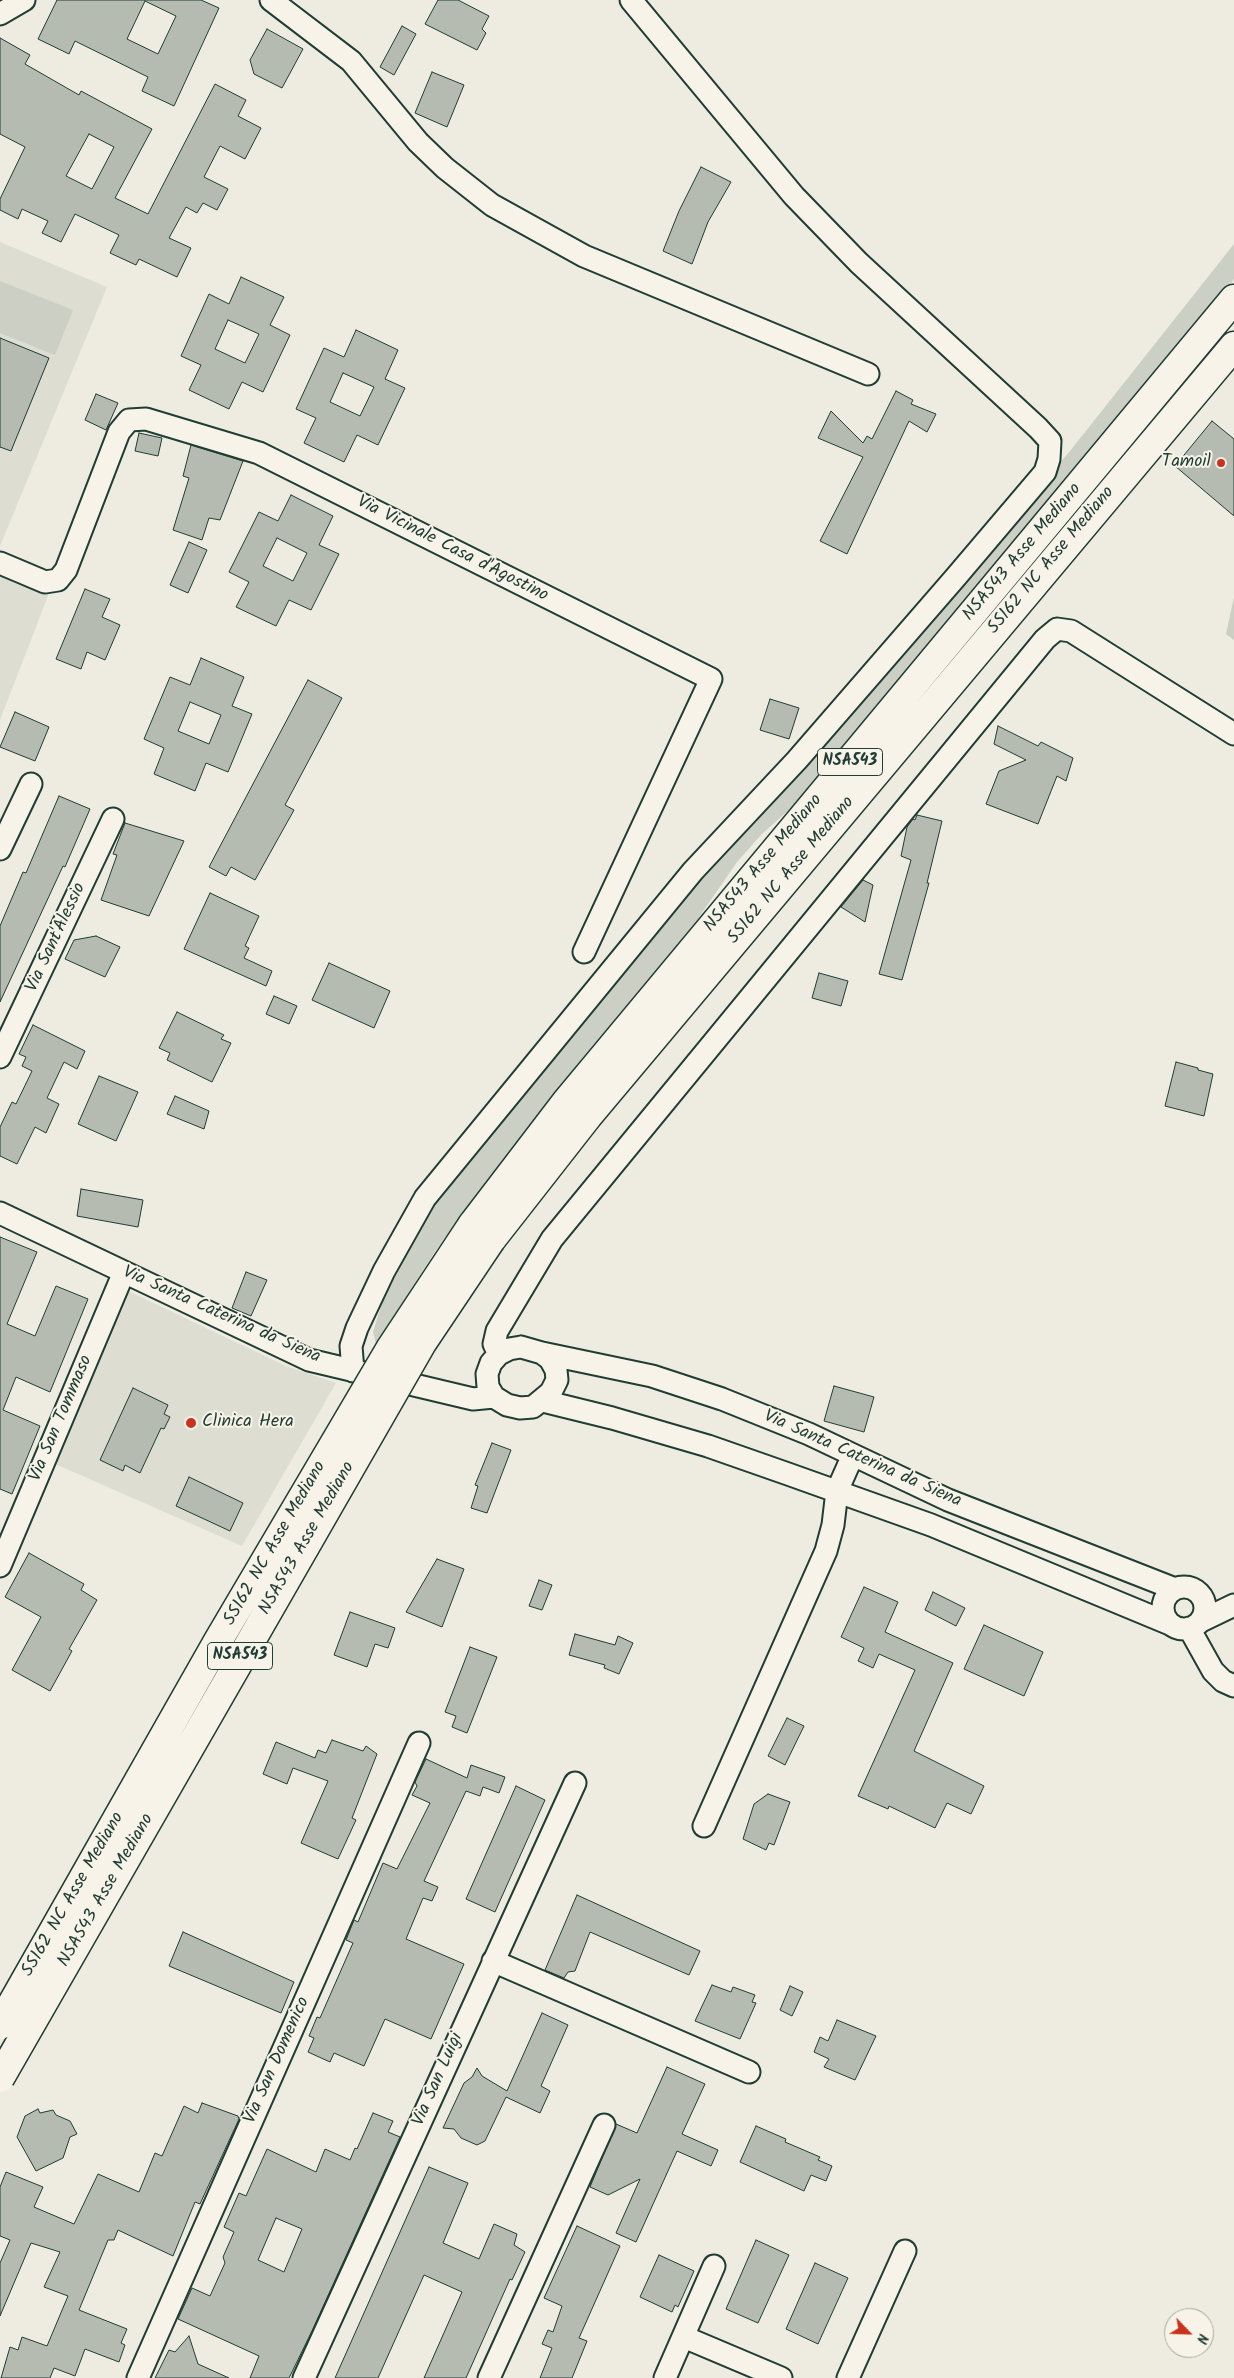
<!DOCTYPE html>
<style>
body{margin:0}
#map{position:relative;width:1234px;height:2378px;overflow:hidden;background:#eeece1;font-family:Kalam,sans-serif}
canvas{display:block}
.north{position:absolute;left:1164px;top:2308px;width:50px;height:50px;box-sizing:border-box;background:#f7f3e8;border:1px solid #a1aaa0;border-radius:50%;rotate:114deg;font-size:14px;font-weight:700;line-height:20px;text-align:center;color:#1f3d34}
.north::after{content:'';display:block;margin:auto;width:18px;height:22px;background:#c8321e;clip-path:polygon(50% 0,100% 100%,50% 72%,0 100%)}
</style>
<div id="map">
<canvas width="1234" height="2378"></canvas>
<div class="north">N</div>
</div>
<script>
const context = document.querySelector('canvas').getContext('2d');
context.lineJoin = 'round';
function fill(path, color) { context.fillStyle = color; context.fill(path, 'evenodd'); }
const poly = rows => new Path2D(rows.map(r => 'M' + r).join(''));
function trace(path, color, width, dash) { context.strokeStyle = color; context.lineWidth = width; context.lineCap = dash ? 'butt' : 'round'; context.setLineDash(dash || []); context.stroke(path); }
function label(font, color, halo, rows, align = 'center') {
  context.font = font + ' Kalam,sans-serif'; context.lineWidth = 4; context.setLineDash([]); context.textBaseline = 'middle'; context.strokeStyle = halo; context.fillStyle = color; for (const [text, x, y, turn = 0] of rows) {
    context.save(); context.translate(x, y); context.rotate((+turn || 0) * Math.PI / 180); context.textAlign = isNaN(turn) ? turn : align; if (halo) context.strokeText(text, 0, 0); context.fillText(text, 0, 0); context.restore();
  }
}
const built = poly([
 [0,242,107,287,0,546],
 [0,552,56,575,0,720],
 [126,1290,286,1366,336,1383,242,1546,53,1463]
]);
const green = poly([
 [1234,244,1234,279,1193,336,801,799,762,834,737,862,697,920,583,1057,484,1184,436,1250,376,1344,373,1332,382,1303,409,1250,407,1247,434,1203,694,882,982,554,1070,451],
 [0,281,73,310,55,355,0,333],
 [1234,597,1234,640,1226,634]
]);
const building = poly([
 [57,0,201,0,219,8,174,106,142,91,148,77,75,41,69,54,38,39,57,0],
 [145,1,176,16,158,54,127,39,145,1],
 [438,0,458,0,489,16,482,29,486,33,477,50,425,24,438,0],
 [402,26,416,34,394,75,380,67,402,26],
 [267,29,303,49,282,88,254,74,250,60,267,29],
 [0,38,30,55,25,64,79,95,81,91,152,129,115,198,148,214,215,84,246,100,238,116,261,128,245,159,220,146,204,177,228,189,217,210,203,203,197,213,186,207,169,238,191,248,177,277,139,259,136,265,110,253,119,235,75,214,61,242,42,233,48,221,22,209,18,219,0,210,0,199,25,147,0,134,0,38],
 [89,134,114,147,92,189,66,176,89,134],
 [432,72,464,85,447,127,415,113,432,72],
 [701,167,731,182,708,222,692,264,663,251,679,211,701,167],
 [241,277,284,297,270,325,290,335,263,392,242,382,229,409,189,390,201,365,181,356,209,294,229,304,241,277],
 [228,320,259,334,245,363,215,349,228,320],
 [356,330,398,350,385,379,405,388,378,445,357,435,344,462,304,443,316,418,296,409,324,348,344,357,356,330],
 [343,373,374,387,360,416,330,402,343,373],
 [0,338,49,358,11,451,0,447,0,338],
 [896,391,913,400,911,404,936,414,927,432,909,421,847,554,820,541,863,457,818,438,831,411,863,443,867,436,872,439,896,391],
 [96,394,118,403,106,430,85,420,96,394],
 [1212,421,1234,439,1234,516,1175,466,1212,421],
 [139,433,162,438,158,456,135,451,139,433],
 [191,445,243,461,220,520,209,518,202,540,173,530,189,478,183,476,191,445],
 [291,495,333,516,319,545,339,554,311,610,289,600,276,626,236,607,249,582,229,572,259,512,278,521,291,495],
 [277,538,307,553,293,581,263,566,277,538],
 [189,542,207,550,188,593,170,585,189,542],
 [85,589,110,599,102,617,120,625,105,660,87,652,81,669,56,659,85,589],
 [201,658,244,677,232,706,252,714,228,772,206,763,195,791,154,774,164,748,144,739,170,677,190,685,201,658],
 [190,702,221,715,209,744,178,731,190,702],
 [308,680,342,698,285,805,294,810,255,880,231,867,226,876,209,867,308,680],
 [770,699,799,708,789,739,760,730,770,699],
 [15,712,49,727,35,761,0,747,15,712],
 [998,726,1038,746,1041,742,1073,758,1066,781,1057,776,1038,824,986,804,999,771,1026,760,994,744,998,726],
 [59,796,90,809,65,867,63,866,0,1002,0,926,23,872,26,873,59,796],
 [917,815,942,821,927,883,929,883,902,980,879,974,911,860,901,856,907,827,913,819,915,820,917,815],
 [125,823,184,841,149,916,101,900,117,855,113,854,125,823],
 [863,880,873,885,865,922,841,907,863,880],
 [210,893,259,916,245,946,249,948,244,958,272,971,266,986,184,949,210,893],
 [96,936,120,947,105,977,65,959,74,940,96,936],
 [329,963,390,991,374,1028,312,1000,329,963],
 [819,973,848,981,841,1006,812,998,819,973],
 [274,996,297,1006,289,1024,266,1014,274,996],
 [177,1012,224,1035,221,1039,231,1043,212,1082,167,1060,170,1053,159,1048,177,1012],
 [33,1025,85,1051,77,1069,64,1062,47,1098,59,1104,46,1133,35,1127,17,1164,0,1156,0,1127,12,1102,16,1104,32,1071,22,1066,26,1057,19,1054,33,1025],
 [1176,1062,1198,1068,1198,1070,1213,1074,1204,1116,1165,1106,1176,1062],
 [99,1076,138,1092,116,1141,78,1124,99,1076],
 [175,1096,209,1111,204,1129,167,1114,175,1096],
 [81,1189,143,1200,138,1227,77,1216,81,1189],
 [0,1237,37,1252,7,1324,35,1336,56,1286,88,1299,50,1392,16,1377,3,1410,40,1426,12,1494,0,1489,0,1237],
 [246,1272,267,1280,251,1316,232,1308,246,1272],
 [834,1386,874,1397,864,1432,824,1421,834,1386],
 [133,1388,168,1405,164,1414,170,1417,164,1429,161,1428,140,1473,125,1465,123,1471,100,1460,133,1388],
 [492,1443,511,1450,487,1513,471,1508,478,1486,475,1485,492,1443],
 [189,1477,243,1503,230,1531,176,1506,189,1477],
 [29,1553,84,1584,81,1590,97,1600,69,1649,72,1651,50,1691,12,1670,41,1617,5,1597,29,1553],
 [437,1559,464,1569,442,1627,406,1612,437,1559],
 [539,1580,552,1585,542,1610,529,1606,539,1580],
 [864,1587,898,1602,885,1632,953,1663,914,1751,984,1786,971,1814,947,1803,935,1828,889,1806,888,1809,858,1796,915,1670,879,1654,873,1668,858,1661,864,1648,841,1637,864,1587],
 [933,1592,965,1608,956,1626,925,1610,933,1592],
 [350,1612,395,1628,388,1648,375,1644,367,1667,334,1655,350,1612],
 [984,1625,1043,1652,1024,1696,964,1669,984,1625],
 [575,1634,615,1645,618,1636,633,1643,619,1674,604,1668,605,1665,569,1655,575,1634],
 [470,1647,497,1657,467,1733,452,1727,456,1716,445,1712,470,1647],
 [787,1718,804,1726,785,1765,768,1756,787,1718],
 [332,1740,363,1751,366,1746,377,1754,352,1818,356,1820,338,1859,301,1843,328,1781,293,1768,287,1784,263,1774,276,1742,315,1758,318,1750,326,1753,332,1740],
 [426,1759,467,1778,471,1765,505,1777,499,1793,483,1787,480,1796,466,1791,424,1881,438,1887,432,1901,423,1898,406,1939,464,1964,431,2039,385,2019,364,2066,334,2053,330,2062,308,2052,314,2038,309,2036,317,2017,320,2018,353,1943,346,1940,354,1920,358,1922,383,1863,397,1869,430,1803,412,1795,417,1786,415,1782,426,1759],
 [516,1786,545,1800,495,1912,466,1899,516,1786],
 [768,1794,790,1802,774,1845,769,1843,766,1850,743,1839,754,1804,768,1794],
 [577,1895,700,1951,689,1975,590,1932,575,1971,568,1972,564,1978,545,1970,577,1895],
 [183,1932,294,1982,281,2013,169,1966,183,1932],
 [712,1985,731,1992,733,1987,755,1995,752,2002,756,2003,740,2039,695,2021,712,1985],
 [790,1986,803,1992,792,2016,780,2010,790,1986],
 [542,2013,568,2025,541,2086,550,2091,540,2113,506,2097,485,2141,477,2145,461,2138,454,2129,443,2128,464,2083,472,2077,477,2068,482,2076,507,2091,542,2013],
 [837,2020,876,2036,855,2080,824,2067,829,2059,814,2052,820,2037,828,2041,837,2020],
 [667,2067,705,2084,682,2134,718,2150,711,2166,677,2151,636,2242,616,2233,640,2179,608,2195,590,2187,616,2124,637,2133,667,2067],
 [202,2103,238,2116,239,2119,200,2204,195,2202,173,2256,118,2230,114,2240,108,2240,79,2310,127,2329,121,2343,125,2345,119,2362,85,2349,75,2376,54,2368,50,2378,1,2378,10,2347,18,2350,22,2337,47,2346,68,2296,44,2287,60,2252,31,2243,0,2316,0,2263,10,2240,0,2236,0,2187,6,2172,43,2187,34,2207,74,2224,98,2174,139,2192,155,2153,162,2156,184,2106,198,2113,202,2103],
 [38,2109,40,2113,53,2110,56,2115,70,2121,77,2134,70,2137,63,2158,36,2171,17,2137,25,2116,38,2109],
 [373,2113,393,2121,388,2132,400,2137,312,2331,289,2378,250,2378,259,2356,178,2319,192,2288,210,2296,225,2263,223,2257,234,2232,224,2227,239,2193,246,2196,267,2149,316,2172,325,2149,350,2160,355,2148,357,2149,373,2113],
 [276,2218,302,2229,284,2272,258,2260,276,2218],
 [756,2126,786,2139,785,2142,820,2157,818,2160,832,2166,826,2181,811,2175,804,2191,740,2162,756,2126],
 [429,2167,468,2183,443,2243,479,2259,494,2224,517,2234,514,2245,525,2252,512,2280,510,2279,466,2378,424,2378,462,2292,424,2275,378,2378,335,2378,429,2167],
 [577,2226,620,2246,579,2338,587,2341,572,2378,540,2378,552,2348,542,2344,548,2330,553,2332,562,2306,544,2298,577,2226],
 [756,2240,789,2255,758,2323,726,2309,756,2240],
 [659,2255,694,2271,678,2307,675,2305,672,2312,640,2297,659,2255],
 [815,2263,848,2278,818,2344,786,2329,815,2263],
 [189,2336,198,2364,229,2378,155,2378,169,2350,175,2352,189,2336]
]);
const minor = poly([
 [271,0,351,61,418,142,445,168,492,205,584,256,868,374],
 [0,14,24,0],
 [0,563,45,582,58,580,66,570,119,432,129,420,146,419,259,453,711,679,584,952],
 [0,849,31,784],
 [0,1057,113,819],
 [0,1213,309,1360,473,1399,494,1397],
 [521,1347,542,1353,550,1359,556,1370,557,1380,551,1392,533,1407,520,1408,507,1405,494,1397,488,1387,487,1374,491,1363,499,1354,509,1349,521,1347],
 [542,1353,652,1376,722,1399,809,1434,948,1500,1175,1589],
 [499,1354,494,1344,497,1331,552,1239,1045,639,1057,629,1071,631,1234,734],
 [353,1371,351,1346,357,1328,384,1271,425,1198,693,871,797,760,955,578,1045,472,1049,459,1050,441,1038,428,859,263,794,196,631,0],
 [543,1401,612,1418,708,1446,788,1474,931,1525,1170,1624],
 [0,1566,124,1272],
 '1163 1608a21 21 0 1 1 42 0a21 21 0 1 1-42 0Z',
 [1201,1621,1234,1605],
 [1189,1628,1213,1671,1223,1681,1234,1686],
 [704,1826,826,1551,833,1525,837,1491,853,1455],
 [493,1961,749,2072],
 [684,2337,781,2378],
 [138,2378,419,1743],
 [304,2378,575,1783],
 [489,2378,604,2125],
 [665,2378,714,2266],
 [848,2378,905,2251]
]);
const highway = poly([
 [472,1225,566,1102,1234,299],
 [491,1240,588,1116,1234,346]
]);
const highwayBridge = poly([
 [0,2025,218,1641,390,1349,472,1225],
 [0,2078,422,1343,491,1240]
]);
const markers = [
 [1221,463,5,"#c8321e"],
 [191,1423,6,"#c8321e"]
];
const shields = [
 [850,762,65],
 [240,1656,65]
];
const shieldNames = [
 ["NSA543",850,762],
 ["NSA543",240,1656]
];
const poiNames = [
 ["Tamoil",1211,463],
 ["Clinica Hera",202,1423,"left"]
];
const streetNames = [
 ["Via Vicinale Casa d'Agostino",452,550,27],
 ["NSA543 Asse Mediano",1023,553,-50],
 ["SS162 NC Asse Mediano",1052,561,-50],
 ["NSA543 Asse Mediano",764,864,-50],
 ["SS162 NC Asse Mediano",792,871,-50],
 ["Via Sant'Alessio",57,938,-65],
 ["Via Santa Caterina da Siena",221,1316,24],
 ["Via San Tommaso",62,1419,-67],
 ["Via Santa Caterina da Siena",862,1460,24],
 ["NSA543 Asse Mediano",308,1539,-60],
 ["SS162 NC Asse Mediano",276,1544,-60],
 ["NSA543 Asse Mediano",107,1891,-60],
 ["SS162 NC Asse Mediano",74,1895,-60],
 ["Via San Domenico",278,2061,-66],
 ["Via San Luigi",439,2080,-66]
];
fill(built, '#ddddd2');
fill(green, '#cccfc4');
fill(building, '#b5bbb0');
trace(building, '#1f3d34', 1);
trace(minor, '#1f3d34', 25);
trace(highway, '#1f3d34', 31);
trace(minor, '#f7f3e8', 21);
trace(highway, '#f7f3e8', 28);
trace(highwayBridge, '#1f3d34', 31, []);
trace(highwayBridge, '#f7f3e8', 28);
for (const [x, y, r, color] of markers) { const dot = new Path2D(); dot.arc(x, y, r, 0, 2 * Math.PI); context.fillStyle = color; context.fill(dot); trace(dot, '#f7f3e8', 2); }
for (const [x, y, w] of shields) { const box = new Path2D(); box.roundRect(x - w / 2, y - 13.5, w, 27, 4); context.fillStyle = '#f7f3e8'; context.fill(box); trace(box, '#1f3d34', 1); }
label('bold 16px', '#1f3d34', null, shieldNames);
label('18px', '#1f3d34', '#f7f3e8', poiNames, 'right');
label('18px', '#1f3d34', '#f7f3e8', streetNames);
</script>
